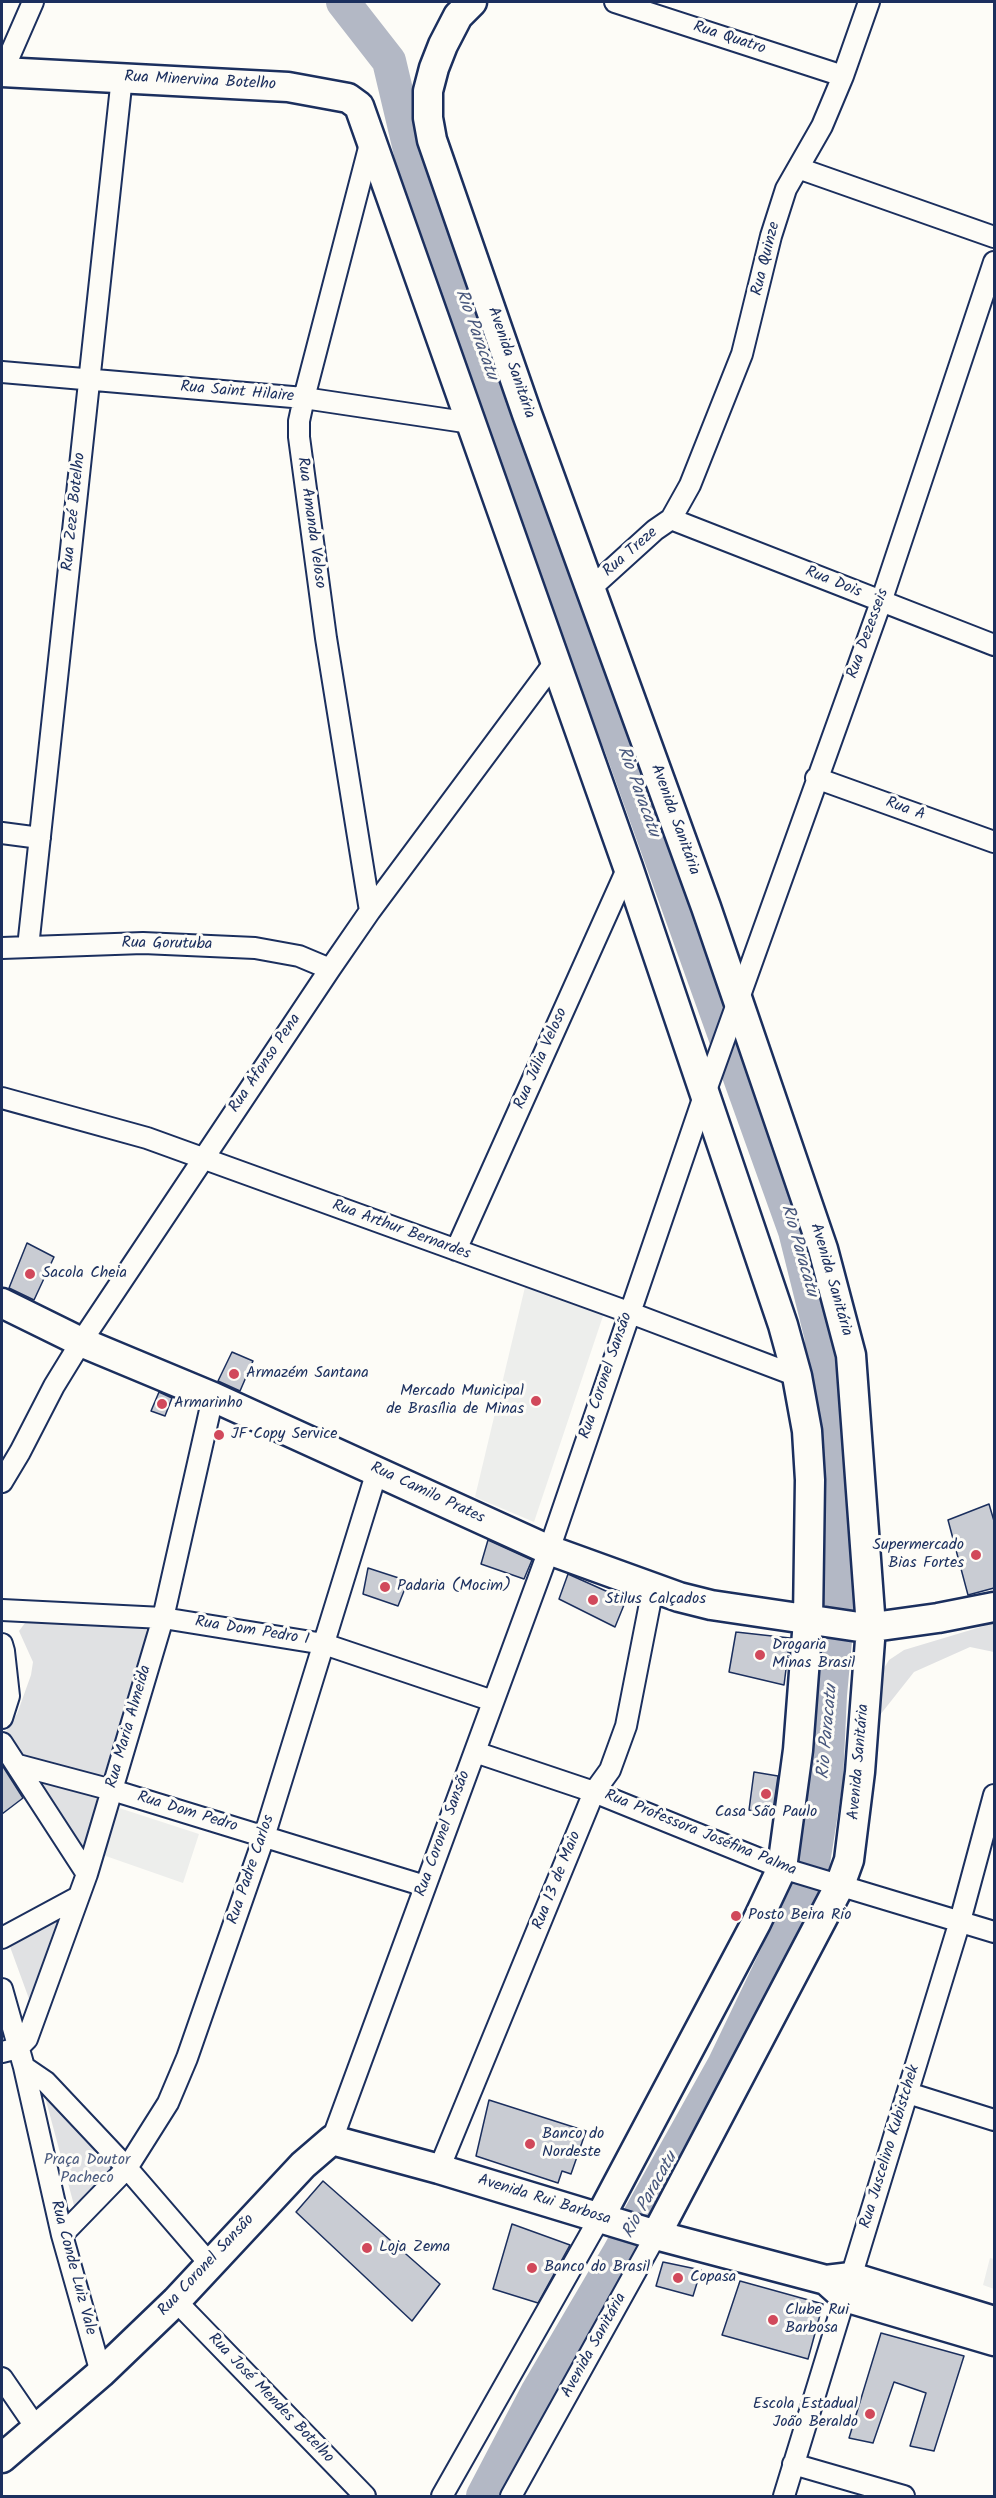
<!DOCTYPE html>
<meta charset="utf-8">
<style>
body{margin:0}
#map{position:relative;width:996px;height:2498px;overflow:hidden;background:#fdfcf7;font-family:Kalam,sans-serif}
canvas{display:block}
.frame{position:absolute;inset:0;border:3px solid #1b2f5e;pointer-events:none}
</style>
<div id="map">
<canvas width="996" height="2498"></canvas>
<div class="frame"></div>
</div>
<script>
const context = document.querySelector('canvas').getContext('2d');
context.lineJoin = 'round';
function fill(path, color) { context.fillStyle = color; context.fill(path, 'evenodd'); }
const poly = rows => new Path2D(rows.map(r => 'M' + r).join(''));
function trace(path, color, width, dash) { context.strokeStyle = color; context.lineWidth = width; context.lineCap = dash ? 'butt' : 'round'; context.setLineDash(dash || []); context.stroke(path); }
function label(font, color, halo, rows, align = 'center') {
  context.font = font + ' Kalam,sans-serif'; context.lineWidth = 6; context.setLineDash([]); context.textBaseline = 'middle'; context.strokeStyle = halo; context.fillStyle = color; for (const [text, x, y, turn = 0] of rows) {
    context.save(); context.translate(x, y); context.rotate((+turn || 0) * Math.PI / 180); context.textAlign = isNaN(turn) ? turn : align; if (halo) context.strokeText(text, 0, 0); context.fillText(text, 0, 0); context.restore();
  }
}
const built = poly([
 [525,1287,607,1304,534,1522,475,1497],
 [113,1806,199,1834,183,1883,100,1854],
 [990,2258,994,2259,994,2289,983,2285]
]);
const green = poly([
 [30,1620,130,1621,144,1627,149,1635,109,1772,100,1781,29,1761,5,1733,17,1714,31,1675,33,1662,19,1631,25,1623],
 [994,1623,994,1652,970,1647,914,1672,880,1715,876,1681,889,1660,904,1650],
 [31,1775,103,1793,85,1857],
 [65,1908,32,2007,9,1944],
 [44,2093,118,2170,75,2209]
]);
const river = poly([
 [343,2,389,61,412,158,456,291,500,407,567,616,621,746,795,1231,821,1335,834,1438,841,1575,830,1695,826,1780,809,1888,724,2065,619,2253,538,2391,483,2496]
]);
const building = poly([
 [27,1243,54,1257,34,1300,9,1288,27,1243],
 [232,1352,253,1361,240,1391,218,1381,232,1352],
 [159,1392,172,1398,165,1416,151,1411,159,1392],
 [989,1504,994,1521,994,1588,968,1595,948,1520,989,1504],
 [488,1540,532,1560,524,1579,481,1564,488,1540],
 [368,1568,408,1581,398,1606,363,1594,368,1568],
 [568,1574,626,1600,615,1627,559,1599,568,1574],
 [736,1632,790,1638,784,1685,729,1672,736,1632],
 [2,1765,23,1798,2,1814,2,1765],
 [754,1772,778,1776,772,1817,749,1810,754,1772],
 [489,2100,586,2131,571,2174,562,2171,558,2183,476,2156,489,2100],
 [323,2181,440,2284,412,2321,296,2212,323,2181],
 [512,2224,570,2245,538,2303,493,2289,512,2224],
 [663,2262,701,2270,693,2296,656,2286,663,2262],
 [740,2281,823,2304,808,2359,722,2335,740,2281],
 [881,2333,964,2356,934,2451,910,2446,926,2393,894,2382,873,2443,849,2438,881,2333]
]);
const street = poly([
 [615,2,843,76],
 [2,73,33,2],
 [798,168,994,237],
 [2,372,304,398,471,423],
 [671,519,994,645],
 [591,588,655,530,671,519,690,485,742,354,771,236,786,189,822,126,843,76,869,2],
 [816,778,994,842],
 [2,833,40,838],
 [370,911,326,638,299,437,299,421,304,398,371,140],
 [28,947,122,77],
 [2,948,143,943,255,948,299,956,330,969],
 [2,1098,147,1138,628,1312,797,1376],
 [456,1250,628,867],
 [2,1482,20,1452,54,1386,81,1342,330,969,370,911,555,662],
 [2,1610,163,1618,324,1644,493,1701],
 [2,1644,4,1651,9,1696,2,1718],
 [2,1743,87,1874],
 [475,1752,594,1792,782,1868,994,1932],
 [18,1765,112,1790,425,1886],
 [2,1938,78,1897],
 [2,1989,24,2067,62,2235,101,2373],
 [2,2052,18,2048,27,2039,87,1874,163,1618,213,1397],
 [24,2067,46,2082,127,2168,209,2263],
 [908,2093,994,2120],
 [332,2140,549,1550,705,1093,881,602,994,262],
 [439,2169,594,1792,610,1770,626,1726,653,1588],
 [62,2235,127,2168,168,2103,187,2058,264,1837,377,1471],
 [176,2301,365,2496],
 [2,2378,37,2429],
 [793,2464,904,2496],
 [442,2496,599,2219],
 [511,2496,656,2235],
 [784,2496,960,1921,994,1795]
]);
const secondary = poly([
 [472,2,458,16,443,45,434,68,428,91,428,118,432,140,527,414,706,907,823,1249,851,1355,871,1627,860,1772,849,1860,840,1885,656,2235],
 [2,72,288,87,348,98,359,106,628,867,783,1325,797,1376,807,1431,810,1480,808,1620,798,1750,782,1868,756,1923,599,2219],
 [2,1303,81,1342,213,1397,549,1550,679,1597,711,1605,866,1628,938,1618,994,1607],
 [826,2280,845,2297,994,2341],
 [2,2458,101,2373,176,2301,303,2165,332,2140,439,2169,656,2235,826,2280,851,2277,994,2321]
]);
const markers = [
 [30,1274,6,"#d1495b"],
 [234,1374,6,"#d1495b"],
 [536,1401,6,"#d1495b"],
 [162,1404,6,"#d1495b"],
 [219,1435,6,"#d1495b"],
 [976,1555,6,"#d1495b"],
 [385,1587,6,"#d1495b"],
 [593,1600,6,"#d1495b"],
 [760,1655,6,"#d1495b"],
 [766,1794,6,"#d1495b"],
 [736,1916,6,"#d1495b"],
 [530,2144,6,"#d1495b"],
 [367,2248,6,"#d1495b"],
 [532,2268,6,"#d1495b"],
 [678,2278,6,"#d1495b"],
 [773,2320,6,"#d1495b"],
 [870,2414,6,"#d1495b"]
];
const streetNames = [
 ["Rua Quatro",729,39,18],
 ["Rua Minervina Botelho",200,82,3],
 ["Rua Quinze",767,259,-76],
 ["Avenida Sanitária",510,363,71],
 ["Rua Saint Hilaire",237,393,5],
 ["Rua Zezé Botelho",75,512,-84],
 ["Rua Amanda Veloso",310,523,82],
 ["Rua Treze",631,553,-41],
 ["Rua Dois",833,583,22],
 ["Rua Dezesseis",869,634,-70],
 ["Rua A",905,810,20],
 ["Avenida Sanitária",674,820,70],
 ["Rua Gorutuba",167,945,1],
 ["Rua Júlia Veloso",542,1059,-66],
 ["Rua Afonso Pena",266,1064,-56],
 ["Rua Arthur Bernardes",401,1231,20],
 ["Avenida Sanitária",830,1280,74],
 ["Rua Coronel Sansão",607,1376,-71],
 ["Rua Camilo Prates",427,1494,25],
 ["Rua Dom Pedro I",252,1632,9],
 ["Rua Maria Almeida",130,1727,-74],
 ["Avenida Sanitária",860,1762,-85],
 ["Rua Dom Pedro",187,1813,17],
 ["Rua Coronel Sansão",444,1834,-70],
 ["Rua Professora Joséfina Palma",700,1834,22],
 ["Rua Padre Carlos",252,1870,-71],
 ["Rua 13 de Maio",558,1881,-68],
 ["Rua Juscelino Kubistchek",891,2147,-73],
 ["Avenida Rui Barbosa",544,2201,17],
 ["Rua Coronel Sansão",207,2266,-47],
 ["Rua Conde Luiz Vale",72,2268,75],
 ["Avenida Sanitária",595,2346,-61],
 ["Rua José Mendes Botelho",270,2399,46]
];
const poiNames = [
 ["Sacola Cheia",42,1274],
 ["Armazém Santana",246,1374],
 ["Mercado Municipal",524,1392,"right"],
 ["de Brasília de Minas",524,1410,"right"],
 ["Armarinho",174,1404],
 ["JF Copy Service",231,1435],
 ["Supermercado",964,1546,"right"],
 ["Bias Fortes",964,1564,"right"],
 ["Padaria (Mocim)",397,1587],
 ["Stilus Calçados",605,1600],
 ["Drogaria",772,1646],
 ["Minas Brasil",772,1664],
 ["Casa São Paulo",766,1813,"center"],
 ["Posto Beira Rio",748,1916],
 ["Banco do",542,2135],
 ["Nordeste",542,2153],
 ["Loja Zema",379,2248],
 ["Banco do Brasil",544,2268],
 ["Copasa",690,2278],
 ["Clube Rui",785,2311],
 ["Barbosa",785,2329],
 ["Escola Estadual",858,2405,"right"],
 ["João Beraldo",858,2423,"right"]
];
const parkNames = [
 ["Praça Doutor",87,2161],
 ["Pacheco",87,2179]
];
const waterNames = [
 ["Rio Paracatu",475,335,70],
 ["Rio Paracatu",637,792,70],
 ["Rio Paracatu",798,1251,74],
 ["Rio Paracatu",829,1732,-85],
 ["Rio Paracatu",651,2196,-61]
];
fill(built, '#edeeec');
fill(green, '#e0e1e3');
trace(river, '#b3b8c5', 34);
fill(building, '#c9ccd3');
trace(building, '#1b2f5e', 1.5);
trace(street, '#1b2f5e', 24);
trace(secondary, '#1b2f5e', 33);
trace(street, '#fdfcf7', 20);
trace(secondary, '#fdfcf7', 28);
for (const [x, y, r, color] of markers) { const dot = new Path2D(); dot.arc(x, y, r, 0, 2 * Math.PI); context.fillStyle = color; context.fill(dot); trace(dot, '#fdfcf7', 2); }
label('16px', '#1b2f5e', '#fdfcf7', streetNames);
label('16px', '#1b2f5e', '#fdfcf7', poiNames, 'left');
label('16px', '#4c5c7f', '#fdfcf7', parkNames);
label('italic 18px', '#49587d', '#fdfcf7', waterNames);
</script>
